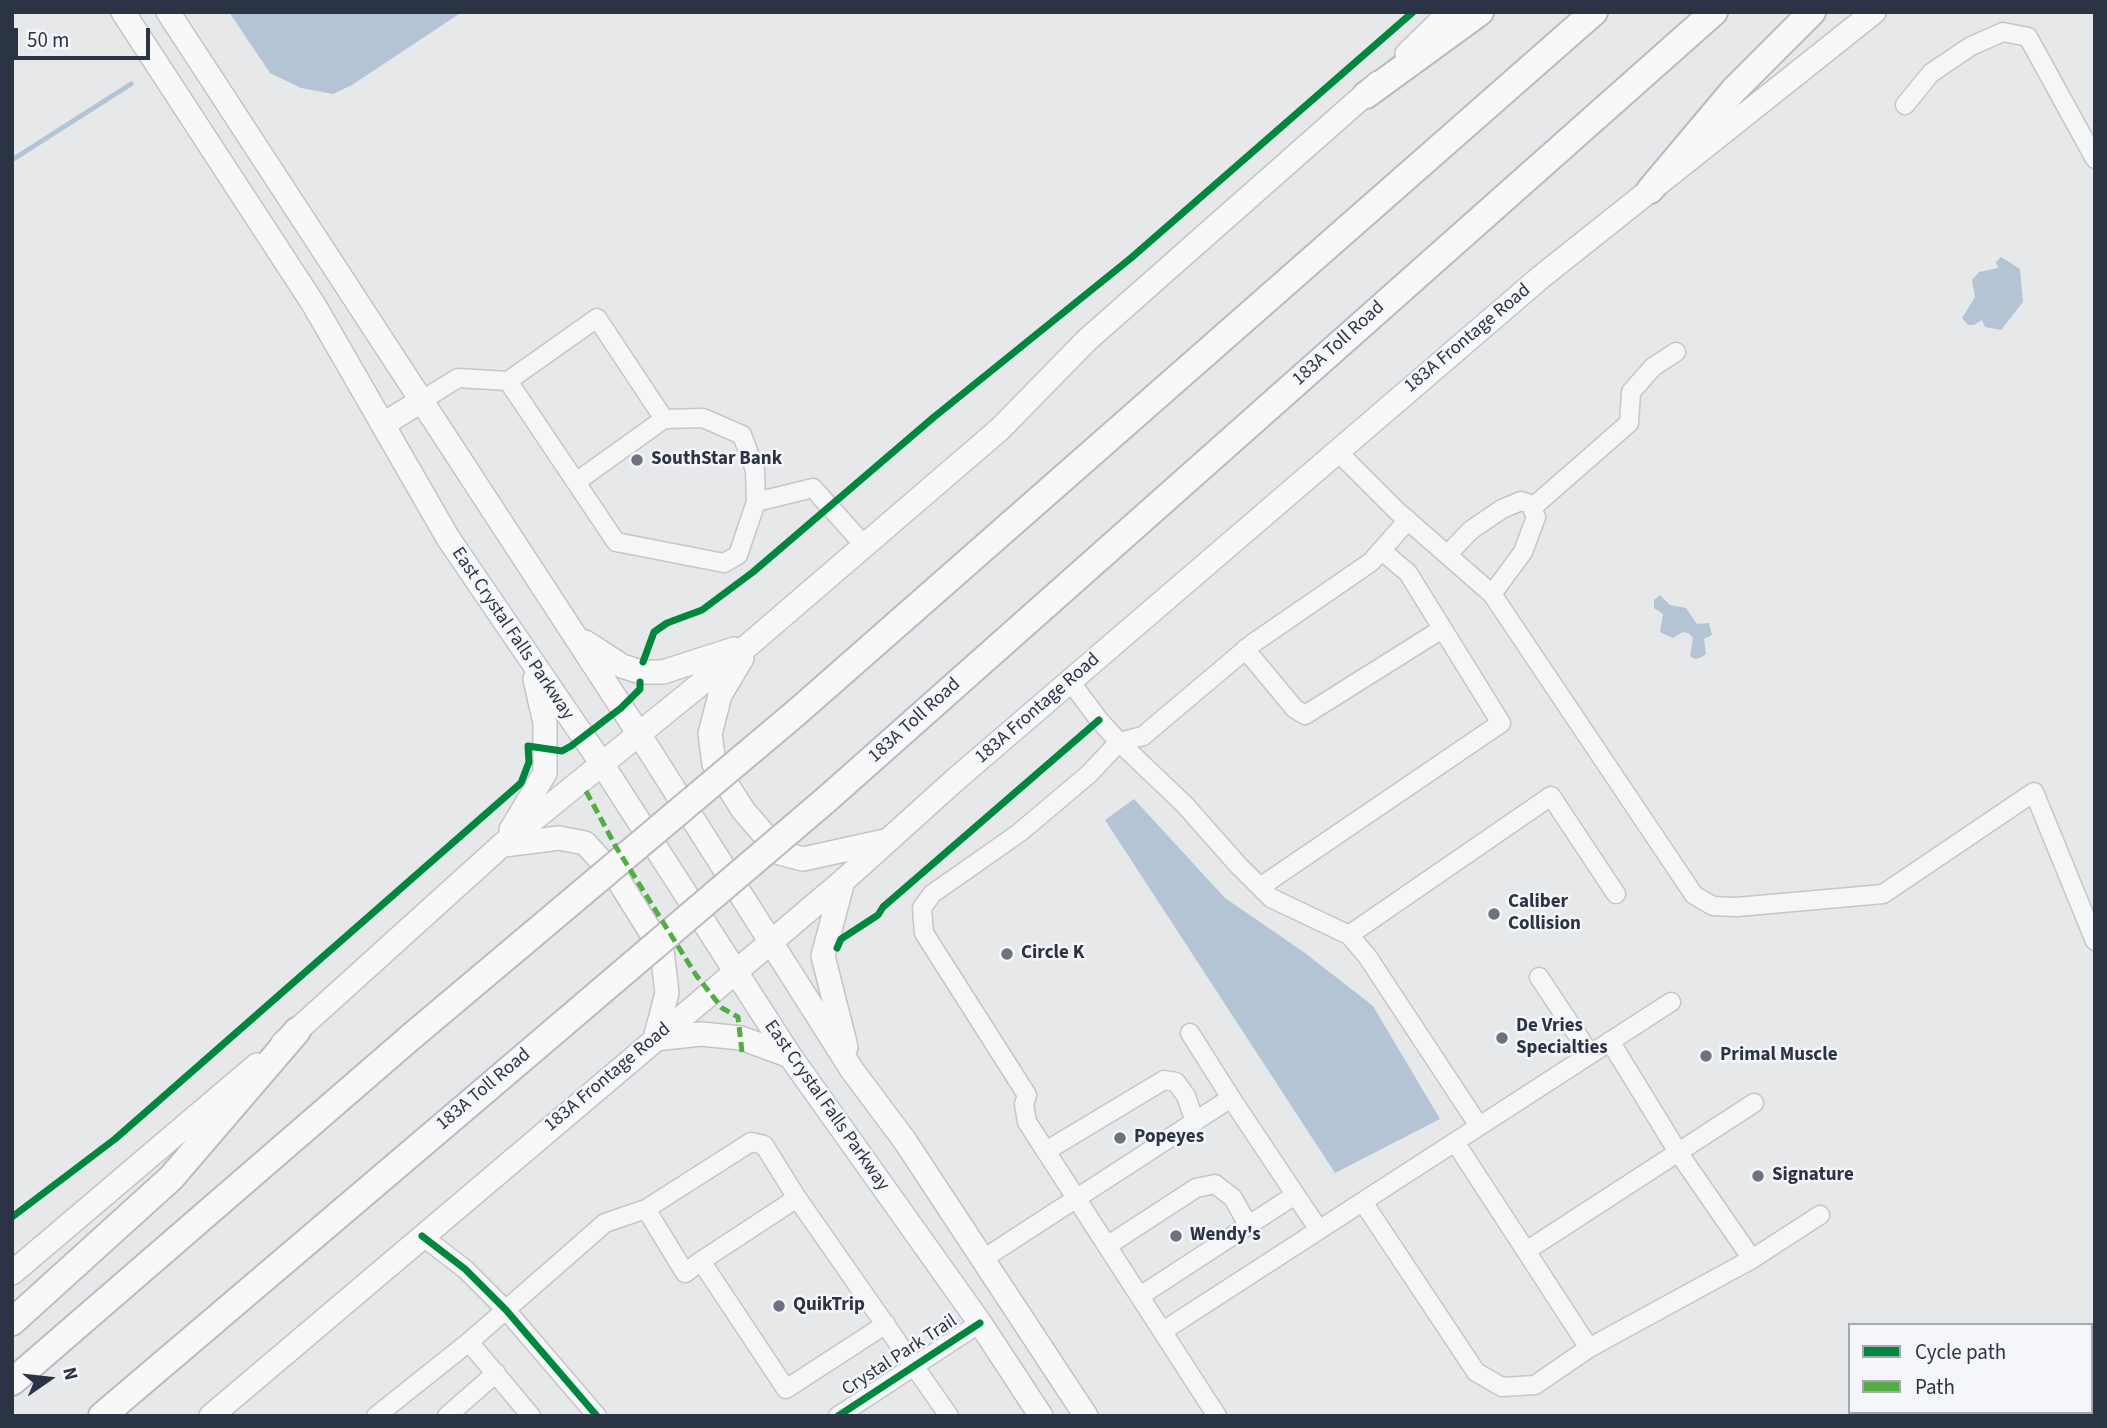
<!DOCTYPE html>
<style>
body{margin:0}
#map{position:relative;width:2107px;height:1428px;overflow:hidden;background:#e6e8ea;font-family:"Source Sans 3",sans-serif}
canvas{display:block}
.frame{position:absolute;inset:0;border:14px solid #2b3445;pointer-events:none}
.legend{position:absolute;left:1848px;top:1323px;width:245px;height:91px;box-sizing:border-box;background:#f4f6f9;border:2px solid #a4a8b1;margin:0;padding:9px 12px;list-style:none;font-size:21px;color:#2b3445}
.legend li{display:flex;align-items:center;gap:14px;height:35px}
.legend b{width:35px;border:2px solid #a4a8b1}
.north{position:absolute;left:14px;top:1344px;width:70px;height:70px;-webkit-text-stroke:5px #f4f6f9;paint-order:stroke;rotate:76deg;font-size:19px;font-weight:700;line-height:28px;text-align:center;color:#2b3445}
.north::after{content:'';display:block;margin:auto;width:24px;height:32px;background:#2b3445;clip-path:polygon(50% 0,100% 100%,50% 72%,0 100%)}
.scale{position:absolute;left:14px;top:28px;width:136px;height:32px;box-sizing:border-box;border:4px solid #2b3445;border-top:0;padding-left:9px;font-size:21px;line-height:24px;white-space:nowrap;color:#2b3445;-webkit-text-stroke:5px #f4f6f9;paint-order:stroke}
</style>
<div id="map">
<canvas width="2107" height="1428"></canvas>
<div class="frame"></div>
<ul class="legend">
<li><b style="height:9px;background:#00873e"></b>Cycle path</li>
<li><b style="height:9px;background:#54ac47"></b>Path</li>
</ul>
<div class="north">N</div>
<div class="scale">50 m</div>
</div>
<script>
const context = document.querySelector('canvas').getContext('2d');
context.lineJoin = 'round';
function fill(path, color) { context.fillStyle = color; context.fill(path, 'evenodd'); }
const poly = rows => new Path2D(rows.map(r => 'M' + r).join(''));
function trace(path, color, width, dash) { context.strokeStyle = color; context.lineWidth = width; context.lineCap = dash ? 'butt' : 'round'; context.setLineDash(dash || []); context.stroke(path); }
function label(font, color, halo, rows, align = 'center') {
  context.font = font + ' "Source Sans 3",sans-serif'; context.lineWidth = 5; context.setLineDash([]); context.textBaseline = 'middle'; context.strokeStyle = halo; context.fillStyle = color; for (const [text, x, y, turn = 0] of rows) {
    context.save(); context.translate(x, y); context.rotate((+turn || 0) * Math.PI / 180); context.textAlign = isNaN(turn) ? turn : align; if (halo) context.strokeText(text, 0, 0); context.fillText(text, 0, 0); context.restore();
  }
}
const water = poly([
 [229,12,462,12,352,85,333,94,301,88,270,73],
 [2001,257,2020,269,2023,302,2001,330,1985,327,1982,320,1974,325,1968,325,1962,318,1975,297,1972,280,1979,272,1998,268,1996,262],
 [1660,595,1670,605,1686,608,1697,624,1709,623,1712,635,1704,639,1706,654,1702,657,1695,659,1690,656,1693,638,1688,633,1683,632,1673,638,1660,632,1663,614,1654,608,1654,600],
 [1134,799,1225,898,1305,953,1373,1006,1440,1119,1335,1173,1105,820]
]);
const stream = poly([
 [12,160,131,84]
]);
const minor = poly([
 [1905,105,1931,73,1971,46,2003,32,2028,37,2095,159],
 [508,381,597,318,664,419,703,418,742,435,755,470,756,502],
 [421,401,458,378,508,381,616,542,724,563,738,555,756,502,813,488,864,545],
 [1337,451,1397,511,1492,594,1694,895,1713,906,1737,907,1883,894,2034,792,2095,941],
 [576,482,664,419],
 [1533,507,1629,423,1631,392,1653,367,1676,352],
 [1448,554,1471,530,1502,509,1521,501,1530,504,1536,517,1523,552,1492,594],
 [1245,649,1295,709,1305,715,1442,629],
 [1070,681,1099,720,1119,742,1089,774,1019,833,932,894,922,908,924,933,1027,1095,1024,1104,1027,1122,1217,1416],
 [1119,742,1185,805,1238,865,1271,898,1349,935,1551,796,1616,894],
 [1119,742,1143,736,1252,644,1371,562,1408,520],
 [1260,887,1501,723,1408,573,1381,550],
 [1349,935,1367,956,1479,1126],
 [1539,977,1590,1054],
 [1610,1041,1678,1152,1752,1259],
 [1231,1098,1319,1230],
 [1455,1142,1526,1251],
 [1046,1151,1164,1080,1176,1082,1186,1096,1195,1122],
 [797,1198,701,1261,786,1389,886,1324],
 [1363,1202,1476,1372,1502,1387,1535,1385,1589,1348,1752,1259,1820,1215],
 [646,1209,751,1142,764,1145,797,1198,949,1416],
 [422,1236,465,1269,506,1310,597,1416],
 [1107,1246,1196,1188,1215,1184,1233,1198,1248,1225],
 [983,1259,1231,1098,1190,1033],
 [1140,1296,1295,1195],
 [1163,1331,1671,1002],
 [469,1342,531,1416],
 [1589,1348,1526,1251,1754,1103],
 [376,1416,469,1342,605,1223,646,1209,685,1273,701,1261],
 [447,1416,496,1373],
 [838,1416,980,1323]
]);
const major = poly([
 [123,12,314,305,448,538,602,764,790,1056,980,1323,1041,1416],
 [168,12,639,734,852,1070,905,1141,1086,1416],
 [1407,54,1450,12],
 [384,424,421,401],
 [585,642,622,666,641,672,663,672,734,649],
 [742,658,720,695,710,734,714,764,743,810,780,853,803,859,885,841],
 [511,830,545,773,545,723,535,679],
 [504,845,559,838,585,843,617,878,662,950,667,993,655,1039],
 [843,881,823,956,846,1047],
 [655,1039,701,1034,741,1038,790,1056],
 [283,1043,502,845,751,643,1000,429,1087,340,1378,83],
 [12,1273,257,1065],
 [211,1416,843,881,955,780,1541,277,1874,12]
]);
const highway = poly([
 [1366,95,1480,12],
 [1650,190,1734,90,1812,12],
 [797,712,1594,12],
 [827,799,1714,12],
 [12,1322,171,1178,297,1031],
 [12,1382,412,1036],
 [102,1416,463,1109]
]);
const highwayBridge = poly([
 [412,1036,797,712],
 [463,1109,827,799]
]);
const quiet = poly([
 [586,791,616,847,696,975,722,1008,738,1017,742,1052]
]);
const cycleway = poly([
 [643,662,654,632,667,623,702,610,753,572,934,417,1131,258,1413,12],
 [837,948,841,939,878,915,883,907,1099,720],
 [12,1217,115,1139,521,783,529,762,528,746,562,751,571,746,621,708,640,689,640,682],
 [422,1236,465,1269,506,1310,597,1416],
 [838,1416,980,1323]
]);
const markers = [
 [637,460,7,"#6c737f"],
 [1494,914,7,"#6c737f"],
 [1007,954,7,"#6c737f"],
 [1502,1038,7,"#6c737f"],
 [1706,1056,7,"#6c737f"],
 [1120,1138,7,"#6c737f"],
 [1758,1176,7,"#6c737f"],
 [1176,1236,7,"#6c737f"],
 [779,1306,7,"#6c737f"]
];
const streetNames = [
 ["183A Frontage Road",1468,339,-40],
 ["183A Toll Road",1339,344,-42],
 ["East Crystal Falls Parkway",512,634,56],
 ["183A Frontage Road",1038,709,-41],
 ["183A Toll Road",915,721,-42],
 ["183A Frontage Road",608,1078,-40],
 ["183A Toll Road",484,1090,-40],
 ["East Crystal Falls Parkway",826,1106,55],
 ["Crystal Park Trail",900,1356,-33]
];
const poiNames = [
 ["SouthStar Bank",651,460],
 ["Caliber",1508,903],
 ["Collision",1508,925],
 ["Circle K",1021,954],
 ["De Vries",1516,1027],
 ["Specialties",1516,1049],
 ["Primal Muscle",1720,1056],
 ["Popeyes",1134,1138],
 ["Signature",1772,1176],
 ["Wendy's",1190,1236],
 ["QuikTrip",793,1306]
];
fill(water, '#b4c4d5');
trace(stream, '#b4c4d5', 5);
trace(minor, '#c4c6c8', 21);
trace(major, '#c2c5c8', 26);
trace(highway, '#b8bbbf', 30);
trace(minor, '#f5f6f7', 18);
trace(major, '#f8f8f8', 23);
trace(highway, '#f8f8f8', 26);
trace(highwayBridge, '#b8bbbf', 30, []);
trace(highwayBridge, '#f8f8f8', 26);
trace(quiet, '#54ac47', 5, [10, 5]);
trace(cycleway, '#00873e', 7);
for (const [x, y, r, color] of markers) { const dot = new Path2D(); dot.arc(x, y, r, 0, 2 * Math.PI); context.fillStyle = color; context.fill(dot); trace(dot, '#f4f6f9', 2.5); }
label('19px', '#2b3445', '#f4f6f9', streetNames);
label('bold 19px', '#2b3445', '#f4f6f9', poiNames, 'left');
</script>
